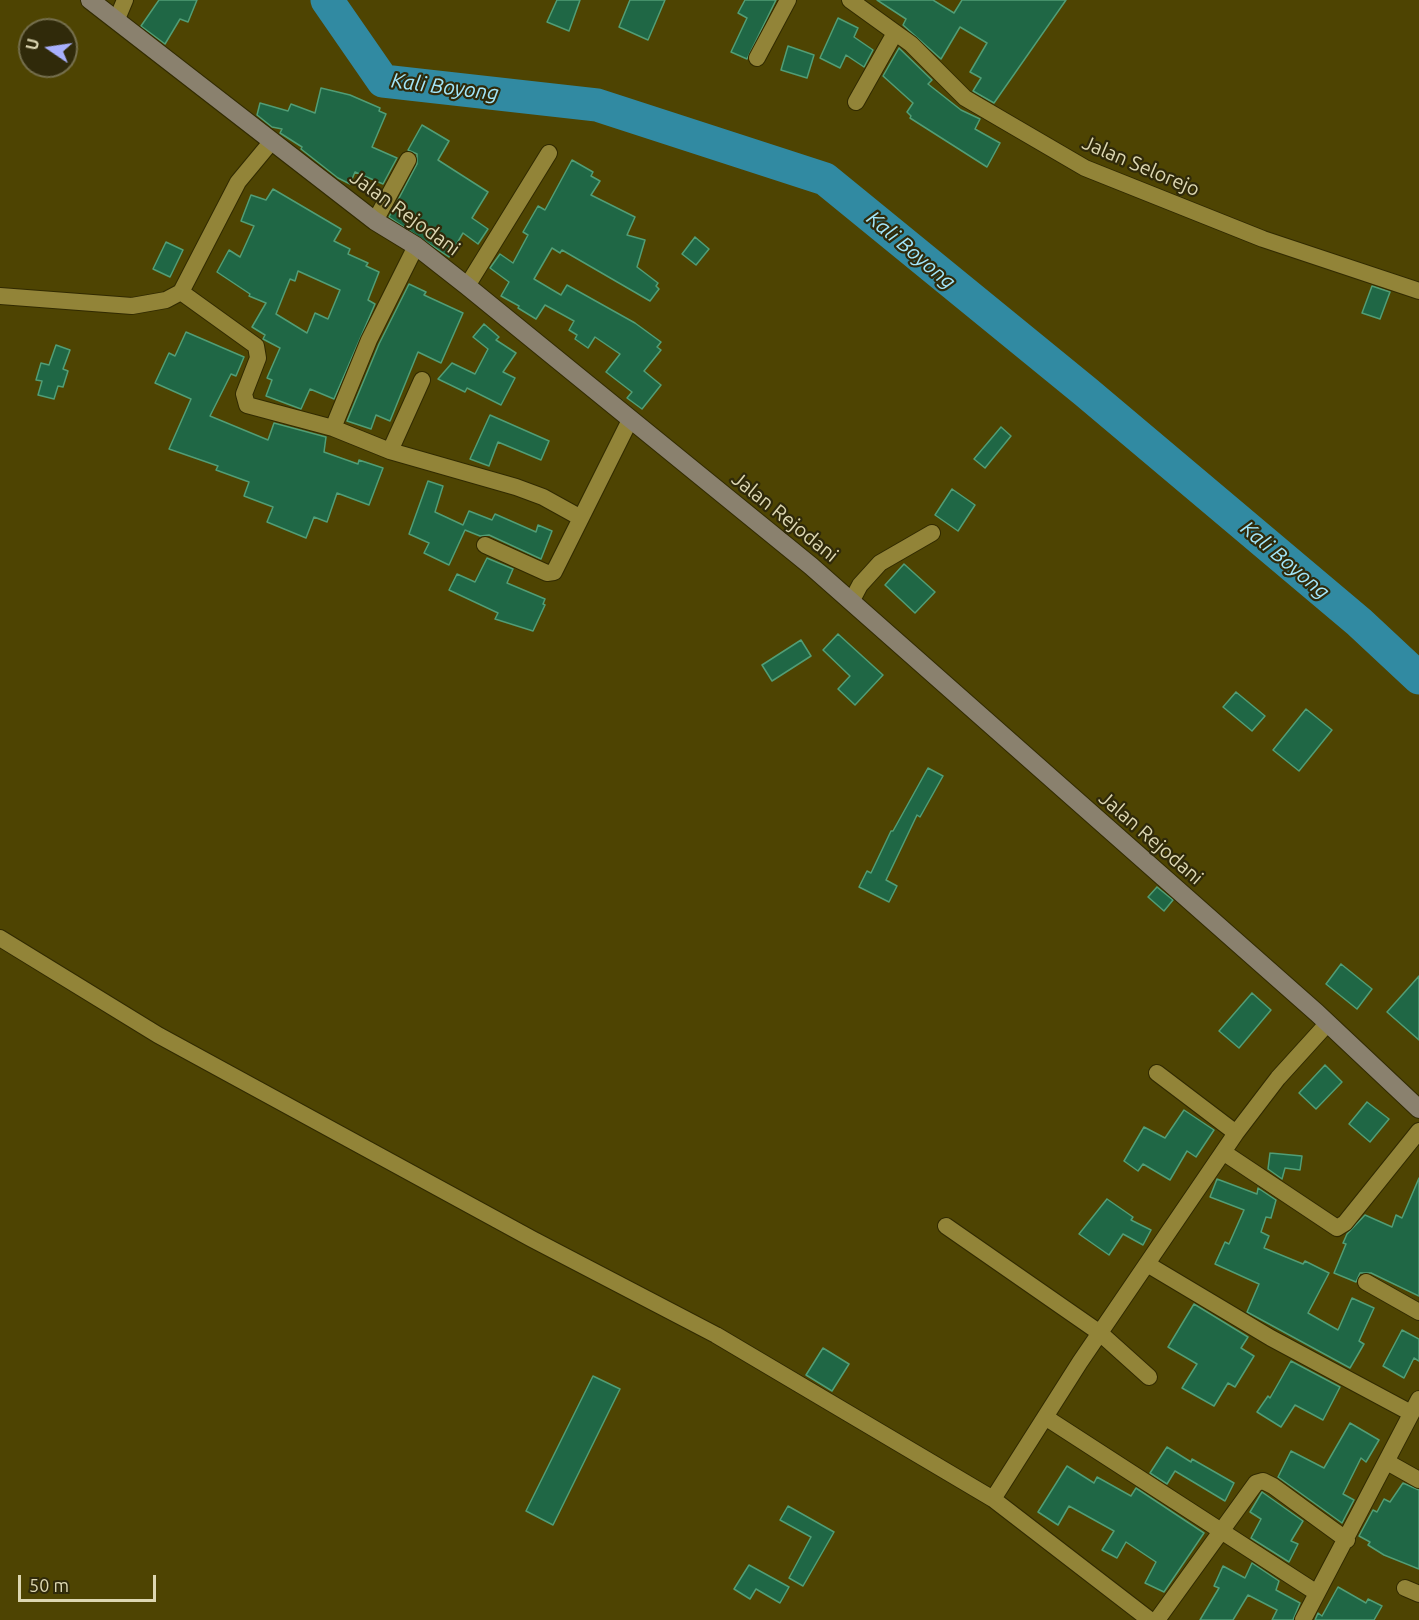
<!DOCTYPE html>
<style>
body{margin:0}
#map{position:relative;width:1419px;height:1620px;overflow:hidden;background:#4e4402;font-family:Ubuntu,sans-serif}
canvas{display:block}
.north{position:absolute;left:18px;top:18px;width:60px;height:60px;box-sizing:border-box;background:#302a0a;border:2px solid #756f4d;border-radius:50%;rotate:283deg;font-size:16px;font-weight:700;line-height:24px;text-align:center;color:#ddd7b2}
.north::after{content:'';display:block;margin:auto;width:21px;height:27px;background:#a8b0fc;clip-path:polygon(50% 0,100% 100%,50% 72%,0 100%)}
.scale{position:absolute;left:18px;top:1575px;width:138px;height:27px;box-sizing:border-box;border:3px solid #ddd7b2;border-top:0;padding-left:8px;font-size:18px;line-height:21px;white-space:nowrap;color:#ddd7b2;-webkit-text-stroke:4px #302a0a;paint-order:stroke}
</style>
<div id="map">
<canvas width="1419" height="1620"></canvas>
<div class="north">U</div>
<div class="scale">50 m</div>
</div>
<script>
const context = document.querySelector('canvas').getContext('2d');
context.lineJoin = 'round';
const poly = rows => new Path2D(rows.map(r => 'M' + r).join(''));
function trace(path, color, width, dash) { context.strokeStyle = color; context.lineWidth = width; context.lineCap = dash ? 'butt' : 'round'; context.setLineDash(dash || []); context.stroke(path); }
function fill(path, color) { context.fillStyle = color; context.fill(path, 'evenodd'); }
function label(font, color, halo, rows, align = 'center') {
  context.font = font + ' Ubuntu,sans-serif'; context.lineWidth = 4.5; context.setLineDash([]); context.textBaseline = 'middle'; context.strokeStyle = halo; context.fillStyle = color; for (const [text, x, y, turn = 0] of rows) {
    context.save(); context.translate(x, y); context.rotate((+turn || 0) * Math.PI / 180); context.textAlign = isNaN(turn) ? turn : align; if (halo) context.strokeText(text, 0, 0); context.fillText(text, 0, 0); context.restore();
  }
}
const river = poly([
 [327,0,383,81,597,105,825,179,1086,392,1359,622,1419,678]
]);
const building = poly([
 [159,0,197,0,188,22,180,19,165,44,141,26,159,0],
 [557,0,580,0,569,31,547,22,557,0],
 [630,0,665,0,648,40,619,27,630,0],
 [745,0,776,0,747,59,731,52,747,18,738,13,745,0],
 [877,0,933,0,954,13,962,0,1066,0,994,103,973,91,981,78,970,72,987,43,960,27,941,59,903,25,906,19,877,0],
 [838,18,858,28,854,37,873,50,864,67,846,55,840,68,820,58,838,18],
 [788,46,814,55,807,78,781,70,788,46],
 [899,48,932,80,928,84,961,110,980,119,975,129,1000,143,987,167,910,118,911,116,907,112,913,103,883,76,899,48],
 [321,88,350,95,380,108,379,111,386,114,372,147,397,158,383,184,355,172,350,184,338,178,301,149,302,147,280,133,282,129,272,127,257,115,260,103,288,111,291,104,315,113,321,88],
 [422,125,449,141,438,160,488,192,472,218,488,229,478,244,463,233,449,257,389,217,417,164,417,154,408,150,422,125],
 [572,160,593,172,591,176,600,181,591,195,635,217,627,235,645,240,637,267,658,283,656,286,659,289,650,301,562,250,560,253,552,248,534,279,561,295,567,285,635,323,661,342,657,347,661,350,644,371,661,385,642,409,627,398,632,392,606,372,620,354,595,337,588,348,575,339,577,335,569,330,574,321,545,305,536,319,518,308,519,306,501,296,509,282,490,268,500,254,513,263,528,235,523,232,538,206,545,210,572,160],
 [273,189,341,229,334,241,350,249,348,254,368,263,366,266,379,272,368,300,375,304,334,399,310,389,301,409,266,396,272,380,267,378,280,348,263,339,265,335,252,327,266,303,249,296,250,294,217,272,229,250,240,257,254,226,241,221,251,195,266,200,273,189],
 [298,271,340,290,328,319,315,313,307,333,276,314,290,279,295,281,298,271],
 [695,237,709,249,696,265,682,254,695,237],
 [166,242,183,250,170,277,153,269,166,242],
 [409,284,426,292,424,295,463,313,441,363,418,352,390,421,376,415,371,429,347,421,379,344,409,284],
 [1372,286,1390,292,1380,319,1362,313,1372,286],
 [484,324,499,337,496,340,516,353,503,372,515,378,501,405,467,388,465,392,438,379,452,363,475,374,488,349,473,337,484,324],
 [186,332,244,357,236,376,231,374,210,416,268,440,274,423,326,437,324,452,358,464,359,460,383,468,369,505,337,493,327,522,314,517,306,538,267,522,273,507,244,496,249,482,216,470,218,466,169,449,191,399,155,383,169,353,175,356,186,332],
 [56,345,70,350,63,369,68,371,63,387,58,386,54,399,38,395,42,381,36,380,41,363,49,365,56,345],
 [490,415,549,441,541,460,498,442,489,466,470,459,490,415],
 [1001,427,1011,436,985,468,974,459,1001,427],
 [428,481,443,486,435,512,463,525,469,511,492,520,495,514,536,532,538,525,552,531,541,559,489,535,480,536,465,530,449,565,424,553,429,543,409,534,428,481],
 [952,489,975,505,958,531,935,515,952,489],
 [487,558,513,569,507,583,545,599,543,604,545,605,533,631,495,619,498,613,449,590,457,574,475,582,487,558],
 [904,564,935,592,915,613,885,585,904,564],
 [838,634,883,675,855,705,838,689,850,676,823,650,838,634],
 [801,640,811,656,772,681,762,665,801,640],
 [1236,692,1265,716,1252,731,1223,707,1236,692],
 [1306,709,1332,730,1299,771,1273,750,1306,709],
 [928,768,943,776,920,817,917,815,886,880,897,886,889,902,859,887,867,871,871,873,891,831,893,831,928,768],
 [1157,887,1173,900,1164,911,1148,897,1157,887],
 [1341,964,1372,989,1357,1009,1326,984,1341,964],
 [1419,976,1419,1040,1387,1012,1419,976],
 [1252,993,1271,1010,1239,1048,1219,1031,1252,993],
 [1325,1065,1342,1082,1316,1109,1299,1093,1325,1065],
 [1367,1102,1389,1119,1370,1142,1349,1124,1367,1102],
 [1184,1110,1214,1130,1196,1157,1187,1151,1170,1180,1143,1164,1138,1171,1124,1161,1144,1127,1165,1138,1184,1110],
 [1270,1153,1302,1156,1300,1170,1285,1168,1282,1179,1268,1169,1270,1153],
 [1419,1178,1419,1296,1371,1273,1360,1273,1356,1282,1334,1273,1346,1244,1343,1243,1347,1234,1365,1215,1392,1227,1396,1215,1402,1218,1419,1178],
 [1217,1179,1257,1194,1258,1188,1276,1200,1271,1218,1266,1217,1261,1232,1269,1236,1264,1248,1303,1264,1305,1261,1329,1273,1308,1313,1338,1330,1352,1298,1374,1308,1359,1341,1364,1344,1350,1368,1247,1312,1259,1284,1215,1264,1225,1242,1229,1244,1244,1210,1210,1197,1217,1179],
 [1107,1199,1133,1217,1131,1220,1151,1230,1143,1245,1123,1234,1109,1255,1079,1234,1107,1199],
 [1194,1304,1248,1337,1241,1348,1254,1356,1235,1387,1228,1383,1214,1406,1182,1388,1197,1364,1168,1347,1194,1304],
 [1402,1330,1419,1339,1419,1361,1414,1358,1404,1378,1383,1366,1402,1330],
 [823,1348,849,1364,832,1391,806,1375,823,1348],
 [1291,1361,1340,1387,1323,1420,1295,1405,1281,1427,1257,1412,1268,1396,1270,1398,1291,1361],
 [593,1376,620,1389,553,1525,526,1511,593,1376],
 [1350,1423,1379,1440,1366,1462,1361,1458,1343,1494,1354,1500,1342,1523,1278,1477,1291,1451,1324,1468,1350,1423],
 [1167,1447,1191,1462,1192,1459,1234,1483,1225,1501,1175,1471,1167,1484,1150,1473,1167,1447],
 [1067,1466,1094,1483,1097,1477,1131,1496,1136,1488,1204,1533,1164,1592,1145,1583,1156,1562,1126,1542,1117,1558,1102,1550,1114,1531,1069,1506,1058,1525,1038,1512,1067,1466],
 [1403,1483,1419,1490,1419,1569,1384,1555,1368,1545,1370,1542,1359,1536,1373,1510,1377,1512,1384,1499,1390,1502,1403,1483],
 [1262,1492,1303,1521,1291,1541,1298,1544,1289,1562,1251,1538,1261,1519,1250,1512,1262,1492],
 [788,1506,834,1532,803,1586,789,1578,811,1537,780,1520,788,1506],
 [1252,1563,1279,1581,1276,1590,1300,1603,1293,1620,1272,1620,1277,1610,1248,1595,1233,1620,1200,1620,1219,1588,1214,1586,1223,1566,1245,1578,1252,1563],
 [749,1565,789,1587,780,1603,756,1589,750,1599,734,1589,749,1565],
 [1338,1587,1366,1603,1368,1599,1382,1606,1374,1620,1315,1620,1318,1613,1322,1616,1338,1587]
]);
const street = poly([
 [850,0,911,44,965,98,1085,168,1263,239,1419,291],
 [117,19,125,0],
 [757,58,788,0],
 [856,102,895,33],
 [375,221,408,160],
 [467,286,549,153],
 [181,292,256,346,258,358,244,394,247,405,333,428,369,340,416,246],
 [0,296,132,306,166,300,181,292,238,182,272,141],
 [333,428,390,451,516,487,543,497,581,518],
 [390,451,422,380],
 [485,545,547,573,554,572,630,420],
 [851,602,860,585,880,563,932,533],
 [0,938,158,1035,532,1239,716,1335,993,1499],
 [1157,1073,1236,1133],
 [1223,1152,1337,1228,1345,1223,1419,1131],
 [946,1226,1100,1333,1149,1377],
 [1147,1264,1271,1338,1411,1413],
 [1366,1282,1419,1312],
 [1045,1417,1317,1593],
 [1387,1462,1419,1480],
 [1405,1588,1419,1594],
 [1150,1620,993,1499,1080,1362,1236,1133,1278,1078,1327,1024],
 [1157,1620,1256,1483,1263,1481,1273,1486,1347,1540],
 [1303,1620,1419,1399]
]);
const secondary = poly([
 [90,0,375,221,416,246,467,286,811,566,1317,1013,1419,1109]
]);
const streetNames = [
 ["Jalan Selorejo",1141,166,23],
 ["Jalan Rejodani",405,213,36],
 ["Jalan Rejodani",785,517,39],
 ["Jalan Rejodani",1151,838,41]
];
const waterNames = [
 ["Kali Boyong",445,87,7],
 ["Kali Boyong",911,250,40],
 ["Kali Boyong",1285,560,40]
];
trace(river, '#318aa2', 33);
fill(building, '#1f6745');
trace(building, '#519e76', 1.5);
trace(street, '#312a00', 18);
trace(secondary, '#312a00', 20);
trace(street, '#928438', 16);
trace(secondary, '#8a816e', 18);
label('20px', '#ddd7b2', '#302a0a', streetNames);
label('italic 21px', '#a3e6fa', '#302a0a', waterNames);
</script>
